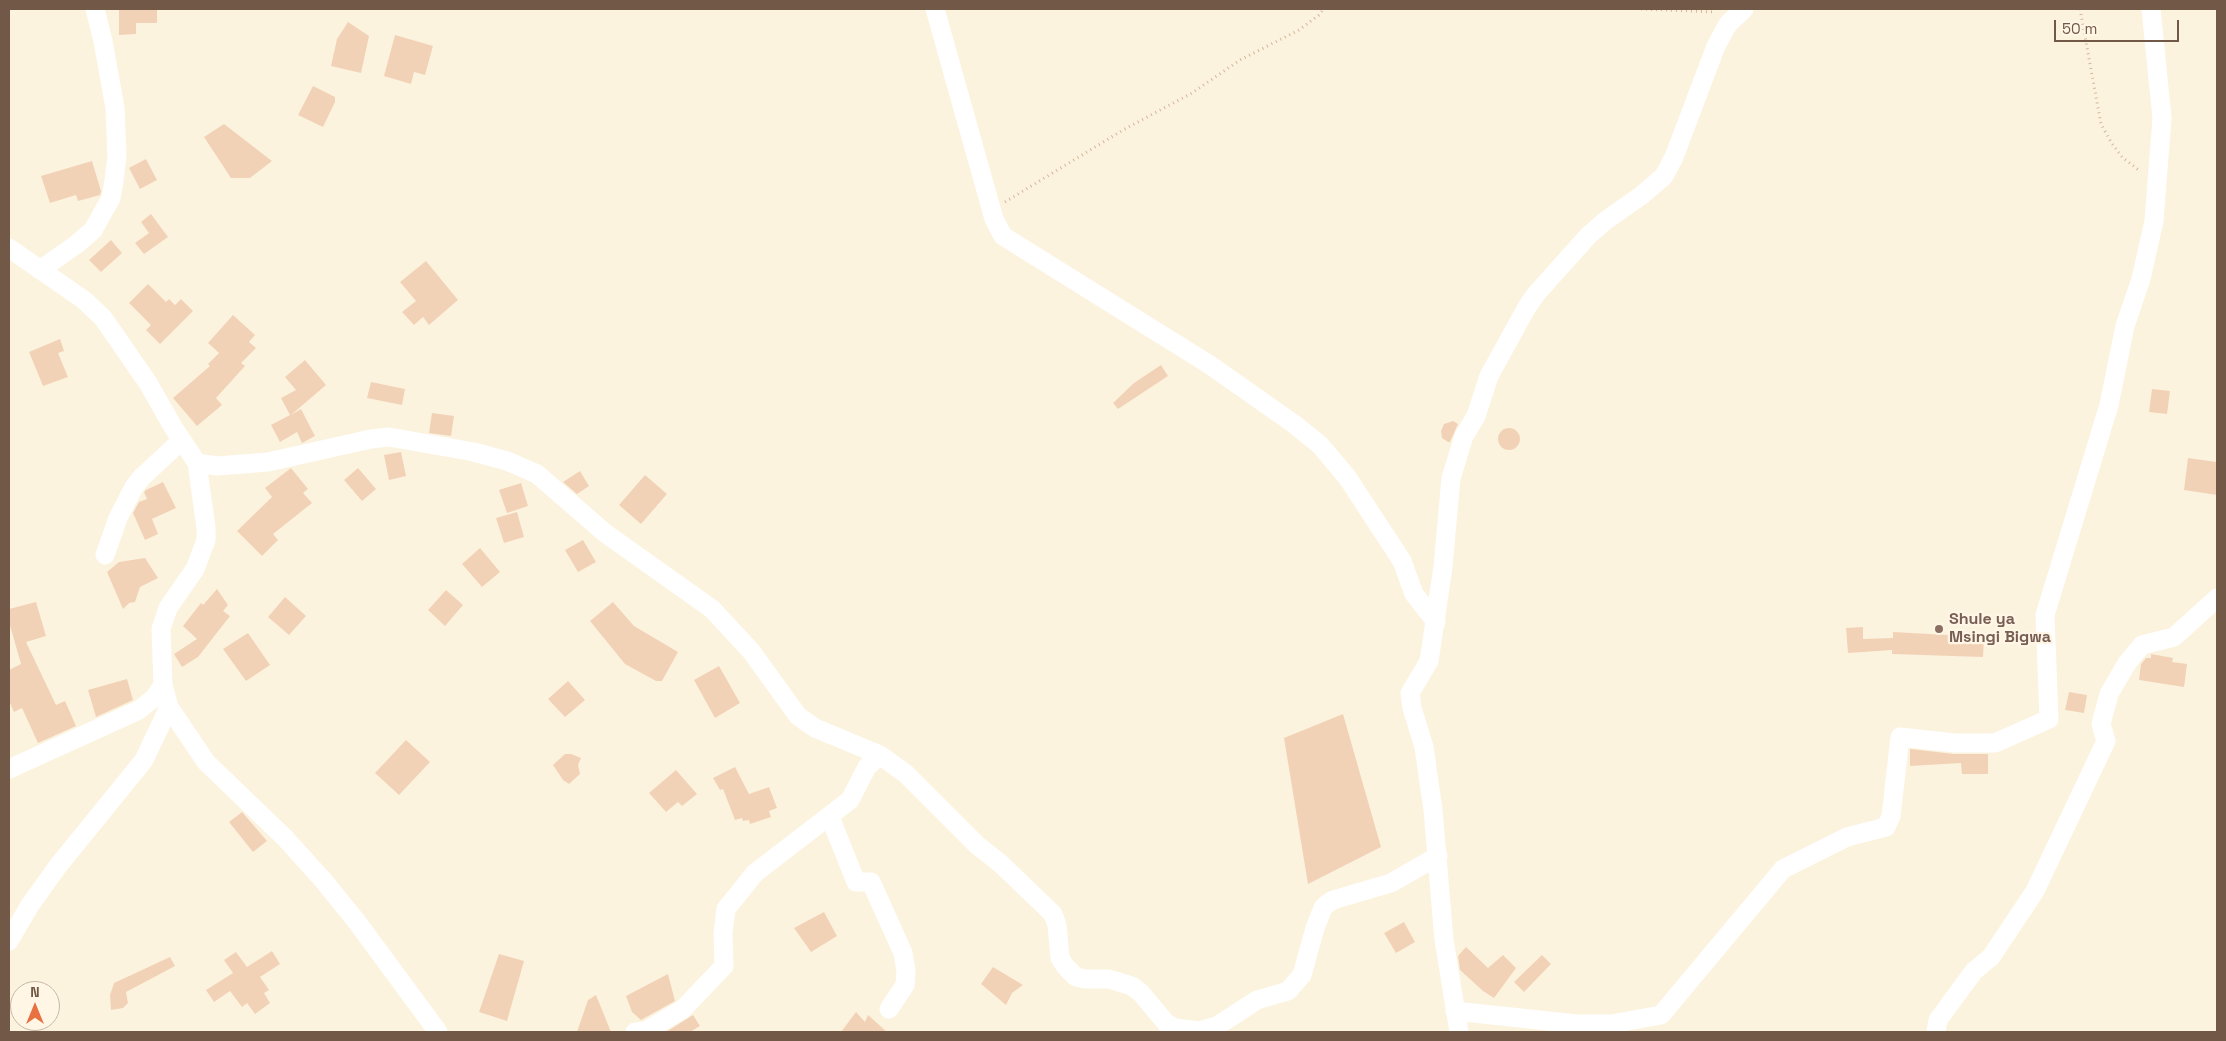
<!DOCTYPE html>
<style>
body{margin:0}
#map{position:relative;width:2226px;height:1041px;overflow:hidden;background:#fcf3df;font-family:"Space Grotesk",sans-serif}
canvas{display:block}
.frame{position:absolute;inset:0;border:10px solid #725947;pointer-events:none}
.north{position:absolute;left:10px;top:981px;width:50px;height:50px;box-sizing:border-box;background:#fff6e5;border:1px solid #c7b7a6;border-radius:50%;rotate:0deg;font-size:14px;font-weight:700;line-height:20px;text-align:center;color:#725947}
.north::after{content:'';display:block;margin:auto;width:18px;height:22px;background:#e87142;clip-path:polygon(50% 0,100% 100%,50% 72%,0 100%)}
.scale{position:absolute;left:2054px;top:20px;width:125px;height:22px;box-sizing:border-box;border:2px solid #725947;border-top:0;padding-left:6px;font-size:15px;line-height:18px;white-space:nowrap;color:#725947;-webkit-text-stroke:4px #fff6e5;paint-order:stroke}
</style>
<div id="map">
<canvas width="2226" height="1041"></canvas>
<div class="frame"></div>
<div class="north">N</div>
<div class="scale">50 m</div>
</div>
<script>
const context = document.querySelector('canvas').getContext('2d');
context.lineJoin = 'round';
function fill(path, color) { context.fillStyle = color; context.fill(path, 'evenodd'); }
const poly = rows => new Path2D(rows.map(r => 'M' + r).join(''));
function trace(path, color, width, dash) { context.strokeStyle = color; context.lineWidth = width; context.lineCap = dash ? 'butt' : 'round'; context.setLineDash(dash || []); context.stroke(path); }
function label(font, color, halo, rows, align = 'center') {
  context.font = font + ' "Space Grotesk",sans-serif'; context.lineWidth = 4.5; context.setLineDash([]); context.textBaseline = 'middle'; context.strokeStyle = halo; context.fillStyle = color; for (const [text, x, y, turn = 0] of rows) {
    context.save(); context.translate(x, y); context.rotate((+turn || 0) * Math.PI / 180); context.textAlign = isNaN(turn) ? turn : align; if (halo) context.strokeText(text, 0, 0); context.fillText(text, 0, 0); context.restore();
  }
}
const building = poly([
 [119,9,157,9,157,23,136,23,136,34,119,35],
 [348,22,369,36,361,73,331,66,337,39],
 [395,35,433,46,425,75,414,72,411,84,384,76],
 [313,86,335,97,335,102,323,127,298,115],
 [224,124,272,161,250,178,231,178,204,137],
 [146,159,157,180,140,189,129,168],
 [92,161,101,191,100,195,78,201,76,195,50,203,41,176],
 [151,214,168,237,144,254,135,243,149,233,141,222],
 [111,240,122,253,101,272,89,260],
 [426,261,458,300,429,325,423,317,414,325,402,312,416,301,400,282],
 [148,284,166,302,169,299,175,305,181,299,193,311,160,344,146,330,151,325,129,303],
 [233,315,255,335,249,342,256,348,241,363,245,366,216,398,222,405,197,426,173,398,210,366,208,364,219,353,208,343],
 [60,339,64,351,58,353,68,377,43,386,29,352],
 [305,360,326,385,291,415,301,409,315,436,302,443,297,432,280,442,271,425,290,415,281,398,296,390,285,377],
 [1161,365,1168,376,1118,409,1113,403,1134,383],
 [371,382,405,389,402,405,367,398],
 [2152,389,2170,391,2167,414,2149,412],
 [432,413,454,416,451,436,429,433],
 [1453,421,1458,424,1450,442,1448,442,1442,438,1441,431,1444,424],
 '1498 439a11 11 0 1 1 22 0a11 11 0 1 1-22 0Z',
 [401,452,406,476,389,480,384,455],
 [2188,458,2217,462,2217,495,2184,490],
 [291,468,308,489,303,493,312,503,273,534,278,540,262,556,237,531,272,497,265,488],
 [358,468,376,489,362,501,344,480],
 [580,471,589,486,577,494,563,482],
 [645,475,667,494,641,524,619,505],
 [163,482,176,508,152,519,158,534,145,540,133,513,139,502,147,499,144,492,146,490],
 [521,483,528,506,507,513,499,490],
 [517,512,524,537,504,543,496,518],
 [583,540,596,562,578,572,565,550],
 [480,548,500,572,482,587,462,564],
 [145,558,158,578,140,587,135,602,129,603,123,609,107,572,119,562],
 [217,589,228,605,223,611,230,616,198,657,182,667,174,654,197,639,183,626,201,603,203,605],
 [446,590,463,605,445,626,428,610],
 [285,597,306,616,289,635,268,617],
 [36,602,46,636,26,642,56,705,65,701,76,726,38,743,22,708,14,712,9,701,9,670,21,664,9,622,9,609],
 [613,602,634,626,678,652,662,681,656,681,625,664,590,621],
 [1863,627,1863,639,1893,638,1893,632,1984,637,1983,657,1892,654,1892,650,1848,653,1846,628],
 [248,633,270,665,246,681,223,649],
 [2151,654,2173,658,2172,662,2187,664,2184,687,2139,680,2141,664,2146,658,2151,658],
 [719,666,740,703,715,718,694,680],
 [127,679,133,700,96,717,88,690],
 [568,681,585,700,565,717,548,699],
 [2069,692,2087,695,2084,713,2065,710],
 [1343,714,1381,847,1308,884,1284,738],
 [406,740,430,762,399,795,375,773],
 [1910,749,1954,754,1988,754,1988,774,1962,774,1961,763,1910,766],
 [565,754,571,754,581,758,578,765,580,774,569,784,563,780,553,765],
 [735,767,749,794,769,787,777,808,769,811,771,817,750,824,749,820,743,821,742,818,735,820,723,789,720,790,713,778],
 [676,770,697,794,682,806,678,802,666,812,649,793],
 [242,812,267,841,253,852,229,822],
 [824,912,837,936,811,952,794,928],
 [1404,922,1415,942,1396,953,1384,933],
 [1466,947,1488,968,1503,955,1516,968,1494,998,1483,991,1460,970,1458,956],
 [272,951,280,964,260,977,269,990,264,993,270,1003,255,1014,247,1003,242,1007,230,991,214,1002,206,990,233,973,224,960,236,952,247,967],
 [499,954,524,961,507,1021,479,1012],
 [1542,955,1551,964,1524,992,1514,982],
 [170,957,175,966,126,992,128,1003,123,1008,111,1010,110,995,114,983],
 [993,967,1023,985,1012,993,1006,1005,981,984],
 [668,974,675,1001,641,1020,632,1012,626,996],
 [596,995,611,1032,577,1032,588,1000],
 [856,1012,865,1022,868,1015,887,1032,841,1032],
 [693,1015,700,1026,690,1032,666,1032]
]);
const path = poly([
 [1641,9,1715,12],
 [2080,9,2101,124,2111,142,2122,157,2140,171],
 [1005,202,1123,130,1192,93,1240,60,1299,30,1319,15,1324,9]
]);
const minor = poly([
 [935,9,994,219,1003,236,1210,365,1294,424,1320,445,1347,477,1402,561,1414,594,1436,622],
 [9,248,84,300,103,318,148,383,173,427,197,463,217,466,268,462,371,439,389,437,474,452,507,461,537,474,605,533,712,609,751,651,798,716,815,728,880,755,906,774,977,845,1001,864,1053,914,1057,925,1060,958,1065,966,1076,977,1085,979,1109,979,1132,986,1141,993,1166,1023,1175,1028,1199,1031,1217,1026,1257,1000,1288,991,1302,975,1315,928,1323,908,1327,904,1333,900,1391,883,1438,856],
 [40,270,77,244,93,230,111,198,114,181,117,156,115,108,103,41,95,9],
 [197,463,206,528,206,540,195,569,168,608,161,629,163,685,169,707,206,762,285,838,323,880,357,922,438,1032],
 [105,555,118,518,134,487,142,477,182,440],
 [9,769,139,710,155,697,163,685],
 [830,817,856,882,871,882,903,953,906,971,905,985,889,1009],
 [9,941,30,905,58,866,144,760,169,707],
 [1455,1011,1576,1024,1611,1024,1661,1015,1783,869,1847,837,1886,827,1891,816,1900,737,1955,743,1995,743,2049,719,2045,615,2109,405,2125,326,2141,279,2154,221,2162,118,2151,9],
 [635,1032,646,1031,683,1009,724,966,723,933,726,909,755,873,850,800,867,767,880,755],
 [1459,1032,1444,940,1433,810,1424,747,1412,708,1410,693,1429,661,1443,567,1451,478,1464,436,1476,416,1489,376,1527,307,1536,294,1588,236,1605,221,1642,195,1664,176,1674,157,1716,46,1728,24,1744,9],
 [1936,1032,1938,1020,1974,971,1991,957,2035,891,2106,741,2101,724,2109,694,2127,663,2142,645,2174,637,2217,598]
]);
const markers = [
 [1939,629,5,"#8d6e63"]
];
const educationNames = [
 ["Shule ya",1949,620],
 ["Msingi Bigwa",1949,638]
];
fill(building, '#f2d2b6');
trace(path, '#d6b59a', 3, [1, 4]);
trace(minor, '#fff', 19);
for (const [x, y, r, color] of markers) { const dot = new Path2D(); dot.arc(x, y, r, 0, 2 * Math.PI); context.fillStyle = color; context.fill(dot); trace(dot, '#fff6e5', 2); }
label('bold 16px', '#785e54', '#fff6e5', educationNames, 'left');
</script>
